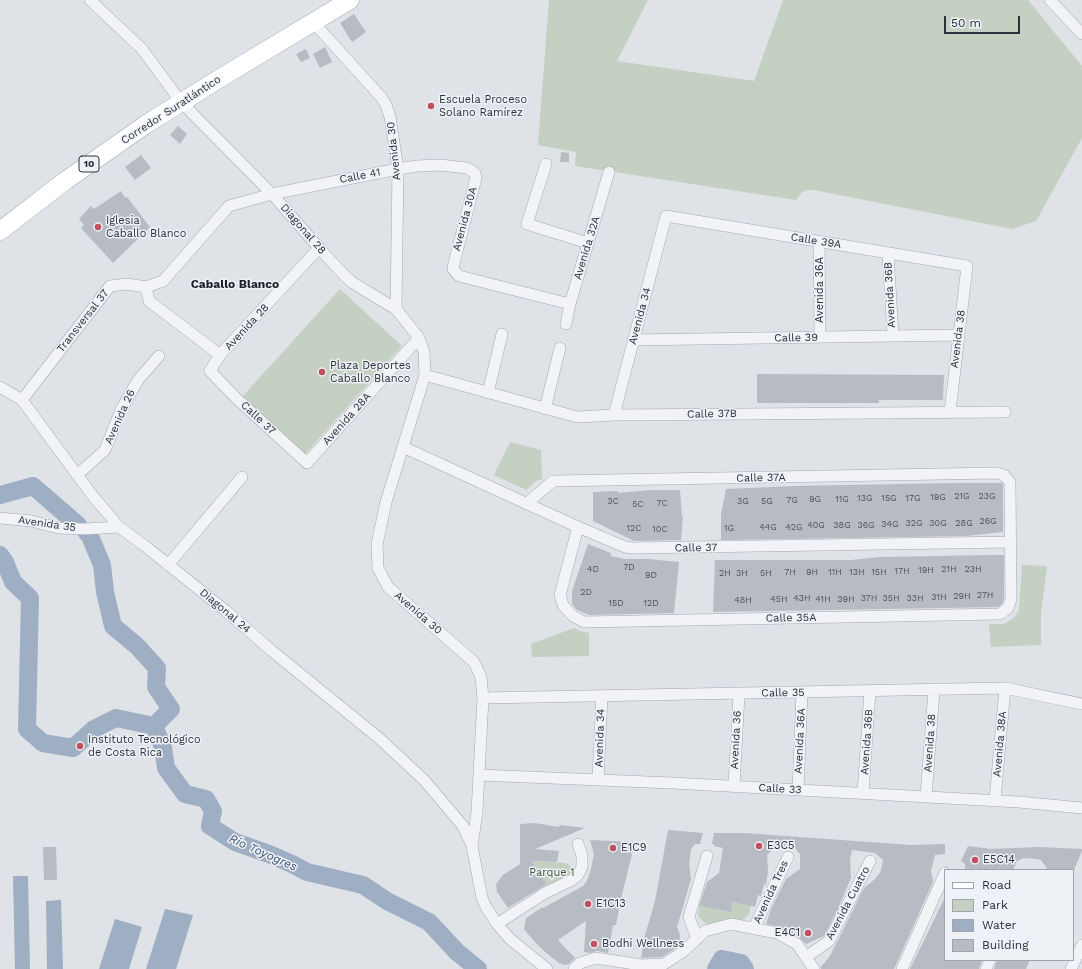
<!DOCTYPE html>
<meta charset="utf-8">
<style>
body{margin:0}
#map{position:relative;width:1082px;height:969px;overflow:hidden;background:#dfe2e7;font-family:"Work Sans",sans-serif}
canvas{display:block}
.legend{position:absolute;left:944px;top:869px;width:130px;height:92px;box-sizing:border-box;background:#eef1f5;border:1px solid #a0a4ab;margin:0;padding:5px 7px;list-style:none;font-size:12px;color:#2a303c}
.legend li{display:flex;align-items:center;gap:8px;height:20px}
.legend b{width:20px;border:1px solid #a0a4ab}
.scale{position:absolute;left:944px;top:16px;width:76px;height:18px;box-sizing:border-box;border:2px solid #2a303c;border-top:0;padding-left:5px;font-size:12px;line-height:14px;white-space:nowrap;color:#2a303c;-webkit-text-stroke:3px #eef1f5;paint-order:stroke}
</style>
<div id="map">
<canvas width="1082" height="969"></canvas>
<ul class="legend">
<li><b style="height:5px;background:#fff"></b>Road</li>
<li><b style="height:11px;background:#c4d0c1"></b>Park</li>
<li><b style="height:11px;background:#9eafc3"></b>Water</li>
<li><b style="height:11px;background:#b7bbc3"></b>Building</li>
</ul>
<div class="scale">50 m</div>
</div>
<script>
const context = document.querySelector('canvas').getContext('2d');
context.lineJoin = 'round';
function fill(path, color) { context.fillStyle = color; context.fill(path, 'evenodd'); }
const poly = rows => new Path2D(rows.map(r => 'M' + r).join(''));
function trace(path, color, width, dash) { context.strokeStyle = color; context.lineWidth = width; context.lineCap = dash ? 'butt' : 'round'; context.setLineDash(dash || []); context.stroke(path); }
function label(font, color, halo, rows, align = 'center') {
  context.font = font + ' "Work Sans",sans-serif'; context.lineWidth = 3; context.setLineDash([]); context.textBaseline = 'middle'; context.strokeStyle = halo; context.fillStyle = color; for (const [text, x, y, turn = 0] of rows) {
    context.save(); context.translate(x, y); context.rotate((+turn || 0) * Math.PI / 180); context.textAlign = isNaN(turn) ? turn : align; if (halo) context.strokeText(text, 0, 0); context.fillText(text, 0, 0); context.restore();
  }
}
const green = poly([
 [549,0,648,0,617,61,754,81,783,0,1028,0,1082,66,1082,138,1036,221,1012,229,814,190,808,190,802,192,796,200,575,166,576,152,538,145],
 [340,289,402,346,305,454,242,397],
 [510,442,541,450,542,479,536,481,526,490,494,475],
 [1022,565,1047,566,1041,614,1041,645,991,647,989,624,1004,624,1014,618,1019,610],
 [574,628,580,631,589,633,589,656,532,657,531,644],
 [531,861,566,863,571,867,572,870,570,876,548,886],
 [732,902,751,906,749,914,742,921,715,925,706,924,698,916,699,906,730,912]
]);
const water = poly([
 [13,876,28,876,30,969,15,969],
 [61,900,63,969,47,969,46,901],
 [165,909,193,915,176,969,146,969],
 [115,919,142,927,129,969,99,969]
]);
const river = poly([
 [0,495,33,486,78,525],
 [87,533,89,534,102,565,105,592,113,626,137,646,157,668,156,687,171,709,154,726],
 [0,555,5,562,13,582,30,598,27,729,43,743,73,748,94,729,116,718,154,726,163,747,166,768,185,794,206,799,213,811,210,826,235,842,269,854,292,864,307,872,363,885,387,901,429,922,457,952,478,969],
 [716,969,722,959,741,963,745,969]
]);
const building = poly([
 [354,14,366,32,352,42,340,23],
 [325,47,332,62,320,68,313,54],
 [306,49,310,58,301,62,296,54],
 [178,126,187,134,180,144,170,135],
 [561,152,569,153,569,162,560,162],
 [141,155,151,168,135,180,125,167],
 [121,191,125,198,127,197,150,227,113,263,81,228,84,225,79,219,91,206,94,209],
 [757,374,944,375,943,400,879,400,879,403,757,403],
 [955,483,1002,483,1003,485,1003,532,966,536,721,540,721,514,726,489,795,486],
 [650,490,680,490,682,516,683,516,681,540,634,541,593,521,593,492,618,491,618,493],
 [588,544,611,553,611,556,624,559,647,559,679,562,674,613,589,615,577,610,572,604,572,591],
 [989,555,1004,555,1004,598,1002,604,998,607,713,612,715,560,851,560,880,557],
 [535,823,559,827,560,825,585,828,535,849,559,851,557,862,531,861,547,884,508,908,497,892,496,884,503,875,520,864,520,824],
 [668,830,703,833,700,844,695,844,691,849,689,864,691,879,677,927,680,935,679,946,662,957,641,958,645,935,655,901],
 [714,833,744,833,911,845,945,844,945,854,935,855,931,870,933,882,894,969,821,969,821,967,830,956,864,888,875,879,881,871,883,860,875,853,852,850,850,860,851,878,840,904,841,903,824,936,806,944,800,938,780,927,766,924,771,909,786,879,800,869,800,854,795,848,778,845,767,855,768,872,766,885,764,884,761,896,758,895,755,907,732,902,731,912,699,906,707,882,719,873,720,867,723,848,714,846,714,844,712,844],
 [590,840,635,842,622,894,616,925,613,925,608,953,597,951,590,953,584,952,586,921,558,940,575,958,569,964,565,965,559,963,544,951,534,941,524,929,526,918,543,907,543,908,583,886,587,881,591,869,594,854],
 [968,846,991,849,1039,847,1082,849,1082,851,1074,870,1047,870,1046,867,1041,860,1037,859,1024,858,1017,861,1013,870,965,870,965,864,961,861],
 [43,847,56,847,57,880,44,880],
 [945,897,945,960,982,960,979,969,910,969],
 [997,960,1030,960,1026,969,994,969]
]);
const street = poly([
 [90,0,142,49,181,102,272,194,319,248,346,277,353,283,396,309,419,338,424,352,425,375,386,502,377,544,378,568,388,587,474,662,481,677,483,698,477,812,472,846],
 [1050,0,1082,34],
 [313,22,381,97,386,105,390,117,398,169,396,309],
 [546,164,527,224,588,243],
 [819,242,820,337],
 [319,248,220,355,210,371,236,398,307,463,419,338],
 [888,253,893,336],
 [146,287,149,301,220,355],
 [566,324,570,304,609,172],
 [633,340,958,335],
 [425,375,577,417,614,415,1005,412],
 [0,387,22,400,92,495,119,527,145,546,226,611,272,651,380,739,424,780,463,826,472,846,482,898,486,907,497,924,510,939,547,969],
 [488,393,502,334],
 [22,400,110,286,127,284,146,287,163,281,229,206,272,194,398,169,417,166,440,165,467,168,475,173,476,178,454,263,453,269,459,276,570,304],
 [545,409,560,348],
 [614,415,666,216,967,266,950,412],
 [403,447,578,527,625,547,632,548,1010,542],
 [77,475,105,450,121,410,138,380,159,356],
 [526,504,553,481,996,473,1004,475,1010,482,1011,599,1008,608,1000,614,584,622,573,616,563,605,560,595,578,527],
 [0,518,31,521,59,528,86,529,119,527],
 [168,565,242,477],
 [483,698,1005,688,1082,704],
 [479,775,672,783,1019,802,1082,808],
 [598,780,602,696],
 [734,786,739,694],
 [798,790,802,692],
 [863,793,870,691],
 [926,797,934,690],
 [995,800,1005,688],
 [497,924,545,893,572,880,578,875,582,867,582,855,578,844],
 [754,928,788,857],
 [697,939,689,917,707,856],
 [806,957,829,941,870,861],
 [574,969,580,963,596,958,641,965,664,964,684,951,705,931,731,924,777,933,797,944,814,969],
 [902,969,945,873],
 [986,969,990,960],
 [1071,969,1082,945]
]);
const primary = poly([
 [0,231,65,181,145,125,222,77,350,0]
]);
const markers = [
 [431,106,4,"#c0505e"],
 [98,227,4,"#c0505e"],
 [322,372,4,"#c0505e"],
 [80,746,4,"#c0505e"],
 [759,846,4,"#c0505e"],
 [613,848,4,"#c0505e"],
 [975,860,4,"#c0505e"],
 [588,904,4,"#c0505e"],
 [808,933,4,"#c0505e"],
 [594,944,4,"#c0505e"]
];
const numberNames = [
 ["21G",962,496],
 ["23G",987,496],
 ["19G",938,497],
 ["13G",865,498],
 ["15G",889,498],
 ["17G",913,498],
 ["9G",815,499],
 ["11G",842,499],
 ["7G",792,500],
 ["3C",613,501],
 ["3G",743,501],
 ["5G",767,501],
 ["7C",662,503],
 ["5C",638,504],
 ["26G",988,521],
 ["32G",914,523],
 ["30G",938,523],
 ["28G",964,523],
 ["34G",890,524],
 ["40G",816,525],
 ["38G",842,525],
 ["36G",866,525],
 ["44G",768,527],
 ["42G",794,527],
 ["12C",634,528],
 ["1G",729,528],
 ["10C",660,529],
 ["7D",629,567],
 ["4D",593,569],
 ["21H",949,569],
 ["23H",973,569],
 ["19H",926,570],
 ["17H",902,571],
 ["7H",790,572],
 ["9H",812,572],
 ["11H",835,572],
 ["13H",857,572],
 ["15H",879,572],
 ["2H",725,573],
 ["3H",742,573],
 ["5H",766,573],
 ["9D",651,575],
 ["2D",586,592],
 ["27H",985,595],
 ["29H",962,596],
 ["31H",939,597],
 ["43H",802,598],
 ["37H",869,598],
 ["35H",891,598],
 ["33H",915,598],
 ["45H",779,599],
 ["41H",823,599],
 ["39H",846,599],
 ["48H",743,600],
 ["15D",616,603],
 ["12D",651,603]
];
const shields = [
 [89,164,20]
];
const shieldNames = [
 ["10",89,164]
];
const poiNames = [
 ["Escuela Proceso",439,100],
 ["Solano Ramírez",439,113],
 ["Iglesia",106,221],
 ["Caballo Blanco",106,234],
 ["Plaza Deportes",330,366],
 ["Caballo Blanco",330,379],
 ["Instituto Tecnológico",88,740],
 ["de Costa Rica",88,753],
 ["E3C5",767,846],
 ["E1C9",621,848],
 ["E5C14",983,860],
 ["E1C13",596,904],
 ["E4C1",800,933,"right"],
 ["Bodhi Wellness",602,944]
];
const streetNames = [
 ["Corredor Suratlántico",171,110,-33],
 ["Avenida 30",394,151,-96],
 ["Calle 41",360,176,-11],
 ["Avenida 30A",465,219,-75],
 ["Diagonal 28",303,229,49],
 ["Calle 39A",816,241,9],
 ["Avenida 32A",587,248,-73],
 ["Avenida 36A",820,290,-90],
 ["Avenida 36B",890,295,-93],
 ["Avenida 34",640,316,-75],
 ["Transversal 37",83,321,-52],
 ["Avenida 28",247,327,-47],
 ["Calle 39",796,338,-1],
 ["Avenida 38",958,339,-83],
 ["Calle 37B",712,414,-1],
 ["Avenida 26",120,417,-66],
 ["Calle 37",258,418,43],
 ["Avenida 28A",347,419,-48],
 ["Calle 37A",761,478,-1],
 ["Avenida 35",47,524,8],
 ["Calle 37",696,548,-1],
 ["Diagonal 24",225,611,40],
 ["Avenida 30",418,613,41],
 ["Calle 35A",791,618,-1],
 ["Calle 35",783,693,-1],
 ["Avenida 34",600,738,-88],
 ["Avenida 36",736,740,-87],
 ["Avenida 36A",800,741,-87],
 ["Avenida 36B",867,742,-86],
 ["Avenida 38",930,743,-86],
 ["Avenida 38A",1000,744,-85],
 ["Calle 33",780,789,3],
 ["Avenida Tres",771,892,-65],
 ["Avenida Cuatro",848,903,-62]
];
const parkNames = [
 ["Parque 1",552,873]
];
const neighbourhoodNames = [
 ["Caballo Blanco",235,284]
];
const waterNames = [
 ["Río Toyogres",263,853,24]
];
fill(green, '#c4d0c1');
fill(water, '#9eafc3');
trace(river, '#9eafc3', 18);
fill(building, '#b7bbc3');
trace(street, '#a5a9b0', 12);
trace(primary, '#a0a6b1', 19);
trace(street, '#f1f3f6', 11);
trace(primary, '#fff', 18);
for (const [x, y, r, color] of markers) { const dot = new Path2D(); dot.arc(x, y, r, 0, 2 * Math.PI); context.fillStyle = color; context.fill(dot); trace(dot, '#eef1f5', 1.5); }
label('9px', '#4d535e', null, numberNames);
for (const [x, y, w] of shields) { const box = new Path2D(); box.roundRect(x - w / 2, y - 8, w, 16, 3); context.fillStyle = '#eef1f5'; context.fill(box); trace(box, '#2a303c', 1); }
label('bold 10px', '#2a303c', null, shieldNames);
label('11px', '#2a303c', '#eef1f5', poiNames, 'left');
label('11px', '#2a303c', '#eef1f5', streetNames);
label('11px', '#3d5738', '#eef1f5', parkNames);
label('bold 12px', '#1c212d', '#eef1f5', neighbourhoodNames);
label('italic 12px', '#384e6c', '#eef1f5', waterNames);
</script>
